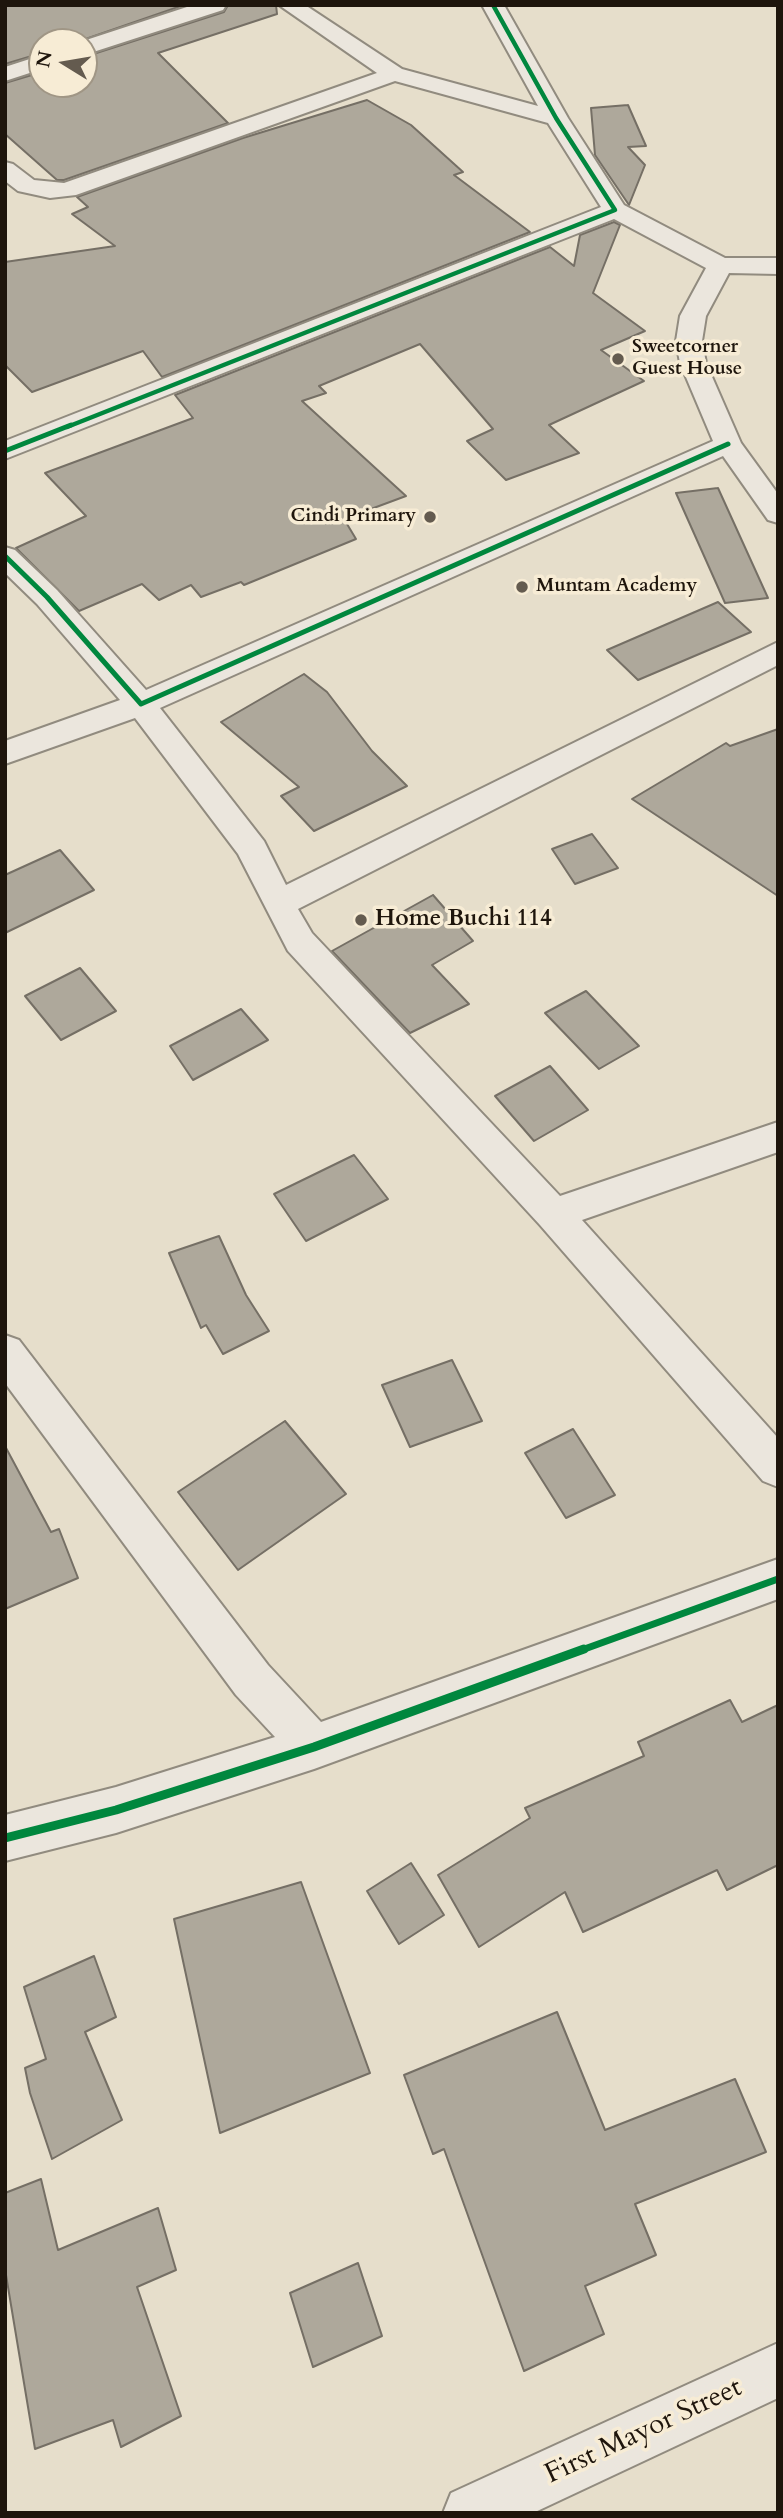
<!DOCTYPE html>
<style>
body{margin:0}
#map{position:relative;width:783px;height:2518px;overflow:hidden;background:#e6decb;font-family:Cardo,serif}
canvas{display:block}
.frame{position:absolute;inset:0;border:7px solid #1e150c;pointer-events:none}
.north{position:absolute;left:28px;top:28px;width:70px;height:70px;box-sizing:border-box;background:#f7ecd5;border:2px solid #a09685;border-radius:50%;rotate:281deg;font-size:19px;font-weight:700;line-height:28px;text-align:center;color:#1e150c}
.north::after{content:'';display:block;margin:auto;width:24px;height:32px;background:#645b4f;clip-path:polygon(50% 0,100% 100%,50% 72%,0 100%)}
</style>
<div id="map">
<canvas width="783" height="2518"></canvas>
<div class="frame"></div>
<div class="north">N</div>
</div>
<script>
const context = document.querySelector('canvas').getContext('2d');
context.lineJoin = 'round';
function fill(path, color) { context.fillStyle = color; context.fill(path, 'evenodd'); }
const poly = rows => new Path2D(rows.map(r => 'M' + r).join(''));
function trace(path, color, width, dash) { context.strokeStyle = color; context.lineWidth = width; context.lineCap = dash ? 'butt' : 'round'; context.setLineDash(dash || []); context.stroke(path); }
function label(font, color, halo, rows, align = 'center') {
  context.font = font + ' Cardo,serif'; context.lineWidth = 7; context.setLineDash([]); context.textBaseline = 'middle'; context.strokeStyle = halo; context.fillStyle = color; for (const [text, x, y, turn = 0] of rows) {
    context.save(); context.translate(x, y); context.rotate((+turn || 0) * Math.PI / 180); context.textAlign = isNaN(turn) ? turn : align; if (halo) context.strokeText(text, 0, 0); context.fillText(text, 0, 0); context.restore();
  }
}
const building = poly([
 [5,5,184,5,77,42,42,42,42,53,5,64,5,5],
 [228,5,276,5,277,14,158,53,228,123,64,180,57,180,5,134,5,83,42,72,42,84,84,84,84,57,224,12,228,5],
 [367,100,411,125,463,172,454,175,530,232,162,377,143,351,32,392,5,365,5,262,115,246,72,214,88,207,77,197,243,138,367,100],
 [628,105,646,146,628,147,645,165,629,205,595,155,591,108,628,105],
 [614,222,620,225,593,293,645,331,601,350,644,381,549,425,579,453,506,480,467,441,493,429,420,344,319,386,326,393,302,401,406,496,344,519,356,539,244,585,241,582,201,597,191,585,159,600,142,584,79,611,16,548,86,516,45,473,193,418,175,395,550,247,574,266,580,235,614,222],
 [718,488,768,598,725,603,676,493,718,488],
 [718,602,751,632,638,680,607,650,718,602],
 [304,674,327,692,372,751,407,786,314,831,281,796,299,787,221,722,304,674],
 [778,729,778,896,632,799,726,743,730,746,778,729],
 [592,834,618,868,575,884,552,849,592,834],
 [60,850,94,890,5,933,5,875,60,850],
 [433,895,473,941,432,965,469,1004,410,1033,332,951,433,895],
 [80,968,116,1011,61,1040,25,996,80,968],
 [586,991,639,1046,599,1069,545,1013,586,991],
 [241,1009,268,1040,193,1080,170,1046,241,1009],
 [550,1066,588,1110,534,1141,495,1096,550,1066],
 [354,1155,388,1199,306,1241,274,1194,354,1155],
 [219,1236,246,1295,269,1331,223,1354,206,1325,201,1328,169,1253,219,1236],
 [452,1360,482,1421,410,1447,382,1385,452,1360],
 [285,1421,346,1494,238,1570,178,1492,285,1421],
 [573,1429,615,1495,566,1518,525,1453,573,1429],
 [5,1446,51,1532,59,1529,78,1578,5,1609,5,1446],
 [730,1700,742,1722,778,1705,778,1865,727,1890,717,1870,583,1932,565,1892,479,1947,438,1875,530,1818,525,1808,644,1756,638,1742,730,1700],
 [411,1863,444,1915,399,1944,367,1891,411,1863],
 [301,1882,370,2073,220,2133,174,1919,301,1882],
 [94,1956,116,2017,85,2032,122,2120,52,2159,30,2093,25,2068,46,2059,24,1987,94,1956],
 [557,2012,605,2130,735,2079,766,2152,635,2204,656,2255,585,2286,604,2334,524,2371,444,2149,433,2154,404,2075,557,2012],
 [41,2179,58,2250,158,2208,176,2270,137,2287,181,2416,121,2447,113,2420,35,2449,5,2269,5,2193,41,2179],
 [358,2263,382,2336,313,2367,290,2293,358,2263]
]);
const minor = poly([
 [193,5,226,5,223,10,84,55,84,42,80,42,193,5],
 [279,5,305,5,402,69,538,106,482,5,504,5,568,118,624,205,725,258,778,258,778,274,729,273,706,316,702,341,706,363,741,443,778,494,778,523,768,520,723,456,160,708,264,841,286,885,778,642,778,665,298,909,312,933,560,1196,778,1122,778,1152,582,1220,778,1438,778,1487,763,1481,540,1225,288,951,238,854,135,718,5,764,5,741,120,700,37,604,5,573,5,547,15,550,57,590,146,690,713,441,680,363,676,341,680,316,706,268,614,219,5,459,5,441,601,207,548,123,395,81,76,195,50,198,18,191,5,181,5,162,13,164,34,180,64,183,377,73,279,5],
 [42,55,42,69,5,81,5,67,42,55],
 [5,1335,19,1340,268,1665,321,1722,778,1559,778,1599,314,1769,116,1833,5,1861,5,1815,116,1787,275,1737,236,1695,5,1383,5,1335],
 [778,2343,778,2398,533,2513,443,2513,451,2493,778,2343]
]);
const cyclewayFar3 = poly([
 [67,427,615,210,556,118,493,5]
]);
const cyclewayFar2 = poly([
 [5,451,71,425],
 [5,556,47,597,141,704,728,444]
]);
const cyclewayFar1 = poly([
 [579,1651,778,1579]
]);
const cycleway = poly([
 [5,1838,116,1810,314,1747,584,1649]
]);
const markers = [
 [618,359,7,"#645b4f"],
 [430,517,7,"#645b4f"],
 [522,587,7,"#645b4f"],
 [361,920,7,"#645b4f"]
];
const farPoinames = [
 ["Sweetcorner",632,348],
 ["Guest House",632,370],
 ["Cindi Primary",416,517,"right"],
 ["Muntam Academy",536,587]
];
const poiNames = [
 ["Home Buchi 114",375,920]
];
const nearStreetnames = [
 ["First Mayor Street",644,2432,-25]
];
fill(building, '#aea89b');
trace(building, '#756f65', 2);
trace(minor, '#918b7f', 4);
fill(minor, '#ebe6dd');
trace(cyclewayFar3, '#00873e', 4.5);
trace(cyclewayFar2, '#00873e', 5);
trace(cyclewayFar1, '#00873e', 7);
trace(cycleway, '#00873e', 9);
for (const [x, y, r, color] of markers) { const dot = new Path2D(); dot.arc(x, y, r, 0, 2 * Math.PI); context.fillStyle = color; context.fill(dot); trace(dot, '#f7ecd5', 2.5); }
label('bold 19px', '#1e150c', '#f7ecd5', farPoinames, 'left');
label('bold 23px', '#1e150c', '#f7ecd5', poiNames, 'left');
label('28px', '#1e150c', '#f7ecd5', nearStreetnames);
</script>
